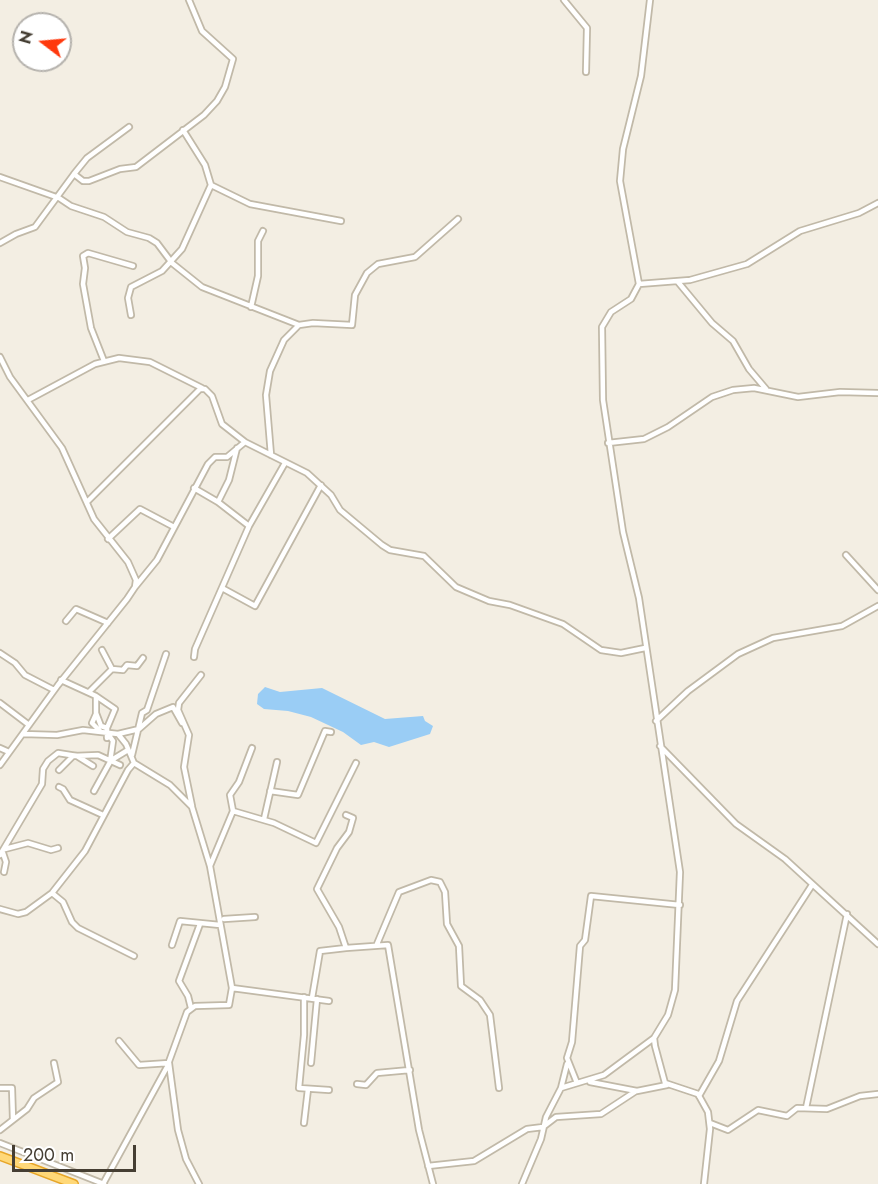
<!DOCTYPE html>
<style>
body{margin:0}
#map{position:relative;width:878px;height:1184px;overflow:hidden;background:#f3eee3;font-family:Jost,sans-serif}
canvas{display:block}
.north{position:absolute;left:12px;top:12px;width:60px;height:60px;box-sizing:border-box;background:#fff;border:2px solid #b5b2ad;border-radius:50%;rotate:286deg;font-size:16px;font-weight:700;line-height:24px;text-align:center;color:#453e33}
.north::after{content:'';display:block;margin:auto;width:21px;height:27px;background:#ff390d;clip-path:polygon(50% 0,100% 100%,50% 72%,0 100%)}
.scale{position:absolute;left:12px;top:1145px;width:124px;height:27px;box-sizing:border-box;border:3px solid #453e33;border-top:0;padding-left:8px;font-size:18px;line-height:21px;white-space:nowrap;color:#453e33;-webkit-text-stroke:4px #fff;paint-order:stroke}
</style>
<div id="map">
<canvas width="878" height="1184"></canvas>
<div class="north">N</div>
<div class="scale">200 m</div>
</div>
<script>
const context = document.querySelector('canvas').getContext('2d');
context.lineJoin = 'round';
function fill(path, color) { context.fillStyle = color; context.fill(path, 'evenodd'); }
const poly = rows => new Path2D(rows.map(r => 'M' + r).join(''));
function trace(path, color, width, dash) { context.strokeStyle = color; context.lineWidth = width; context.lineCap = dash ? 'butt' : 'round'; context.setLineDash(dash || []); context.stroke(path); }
const water = poly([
 [265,687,280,692,322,688,385,719,423,716,425,721,433,726,430,734,389,747,374,742,361,745,343,732,311,717,288,711,264,709,257,704,258,694]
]);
const minor = poly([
 [564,0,587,28,586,72],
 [650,0,641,76,623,149,620,181,639,284,631,299,611,312,602,327,603,400,623,532,639,598,680,872,675,990,668,1015,654,1038,655,1046,665,1083,698,1094,708,1112,710,1129,704,1184],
 [74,174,87,158,129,127],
 [0,177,59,198,71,206,104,217,127,232,149,238,157,243,172,263,202,287,299,325],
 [211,185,250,204,341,221],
 [0,243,16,234,35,227,74,174,83,181,89,181,120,169,136,167,204,115,217,101,225,87,233,59,202,31,189,0],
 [678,282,712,323,733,341,749,369,766,389],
 [639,284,690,280,747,264,800,231,859,213,878,203],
 [251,307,258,276,258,241,263,231],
 [131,315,128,298,131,287,162,271,182,249,211,185,205,165,183,130],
 [0,357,10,377,62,448,94,519,128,562,136,580,135,587,127,599,58,685,0,765],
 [104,361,91,328,83,284,85,268,83,256,88,253,133,266],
 [28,400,95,364,119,358,150,362,202,388],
 [608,443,644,439,668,427,712,397,733,390,754,388,798,397,840,392,878,393],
 [271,455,266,395,270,371,284,340,299,325,313,323,352,325,355,295,367,273,378,264,415,257,458,219],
 [194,488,218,502,249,526,195,649,194,657],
 [87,502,200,389,205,389,212,396,222,424,245,442],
 [218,502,229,480,237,448],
 [249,526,285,463],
 [108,539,140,509,174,527],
 [846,555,878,590],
 [135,587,157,560,208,464,215,457,227,457,245,442,307,473,331,495,340,510,382,545,390,550,424,556,456,587,489,601,510,605,563,624,601,650,621,653,645,648],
 [222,588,255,606,321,485],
 [66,621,76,609,108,623],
 [102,650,112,669],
 [0,653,15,663,25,675,54,690],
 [61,680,96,696,96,713,101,726,107,728,107,738],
 [89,692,112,669,123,670,127,665,137,666,143,658],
 [96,696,115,709,107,728],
 [0,703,29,725],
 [96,714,92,723,100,731],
 [656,721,688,691,738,654,773,638,842,626,878,606],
 [23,734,57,735,83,730,118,734,126,744,134,763,170,785,192,807,210,866,232,988,229,1005,195,1006,187,1012,167,1067,103,1184],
 [118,734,139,729,156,714,173,707,182,723],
 [660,746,736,824,785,859,878,944],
 [0,748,9,752],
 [132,755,142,713,147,710,166,654],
 [110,761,128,750],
 [59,770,73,756,98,755,120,765],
 [59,787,63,789,70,800,103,815],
 [94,791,110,762,113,741,108,734],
 [270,791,298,795,325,731,331,732],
 [192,806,184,767,189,735,178,710,179,703,201,675],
 [233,811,230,795,239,782,252,748],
 [346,815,353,818,349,832,337,848,317,889,339,927,346,948,388,945,419,1130,433,1184],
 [264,819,277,762],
 [5,849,28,843,51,850,58,848],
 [3,853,6,862,4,872],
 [0,855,42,784,43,769,48,761,58,753,77,756,93,766],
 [210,866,233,811,274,823,316,843,356,763],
 [52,893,63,902,72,922,78,928,134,956],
 [0,909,18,914,26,912,52,893,85,851,128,770,134,763],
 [224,919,255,917],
 [377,944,399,892,431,880,440,882,445,892,447,924,459,946,461,986,480,1000,490,1015,499,1088],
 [172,945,180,921,220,925],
 [232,988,329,1001],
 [304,997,304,1035,299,1088,329,1090],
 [312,998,320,951,346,948],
 [191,1008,188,996,179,981,200,924],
 [119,1041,139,1065,169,1063],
 [169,1063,178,1130,186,1159,199,1184],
 [311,1063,317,999],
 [590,1082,637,1091,667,1085],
 [577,1083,567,1058,572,1042,580,946,585,940,591,896,680,905],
 [357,1084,366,1085,377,1073,410,1070],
 [0,1088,12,1088,13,1120],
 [561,1088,567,1064],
 [699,1096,719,1061,737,1001,812,885],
 [806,1108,847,914],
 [304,1123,308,1089],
 [710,1123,728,1130,758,1110,787,1116,797,1108,827,1109,860,1096,878,1094],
 [0,1130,27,1109,34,1098,58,1082,54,1063],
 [0,1143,104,1184],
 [428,1166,474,1161,527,1129,543,1127,556,1117,601,1114,636,1091],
 [522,1184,541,1139,546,1117,561,1088,604,1075,654,1038]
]);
const trunk = poly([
 [0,1156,74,1184]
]);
fill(water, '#9acdf5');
trace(minor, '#c1b9a8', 8);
trace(trunk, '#e7a628', 10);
trace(minor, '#fff', 4.5);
trace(trunk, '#ffd878', 7);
</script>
